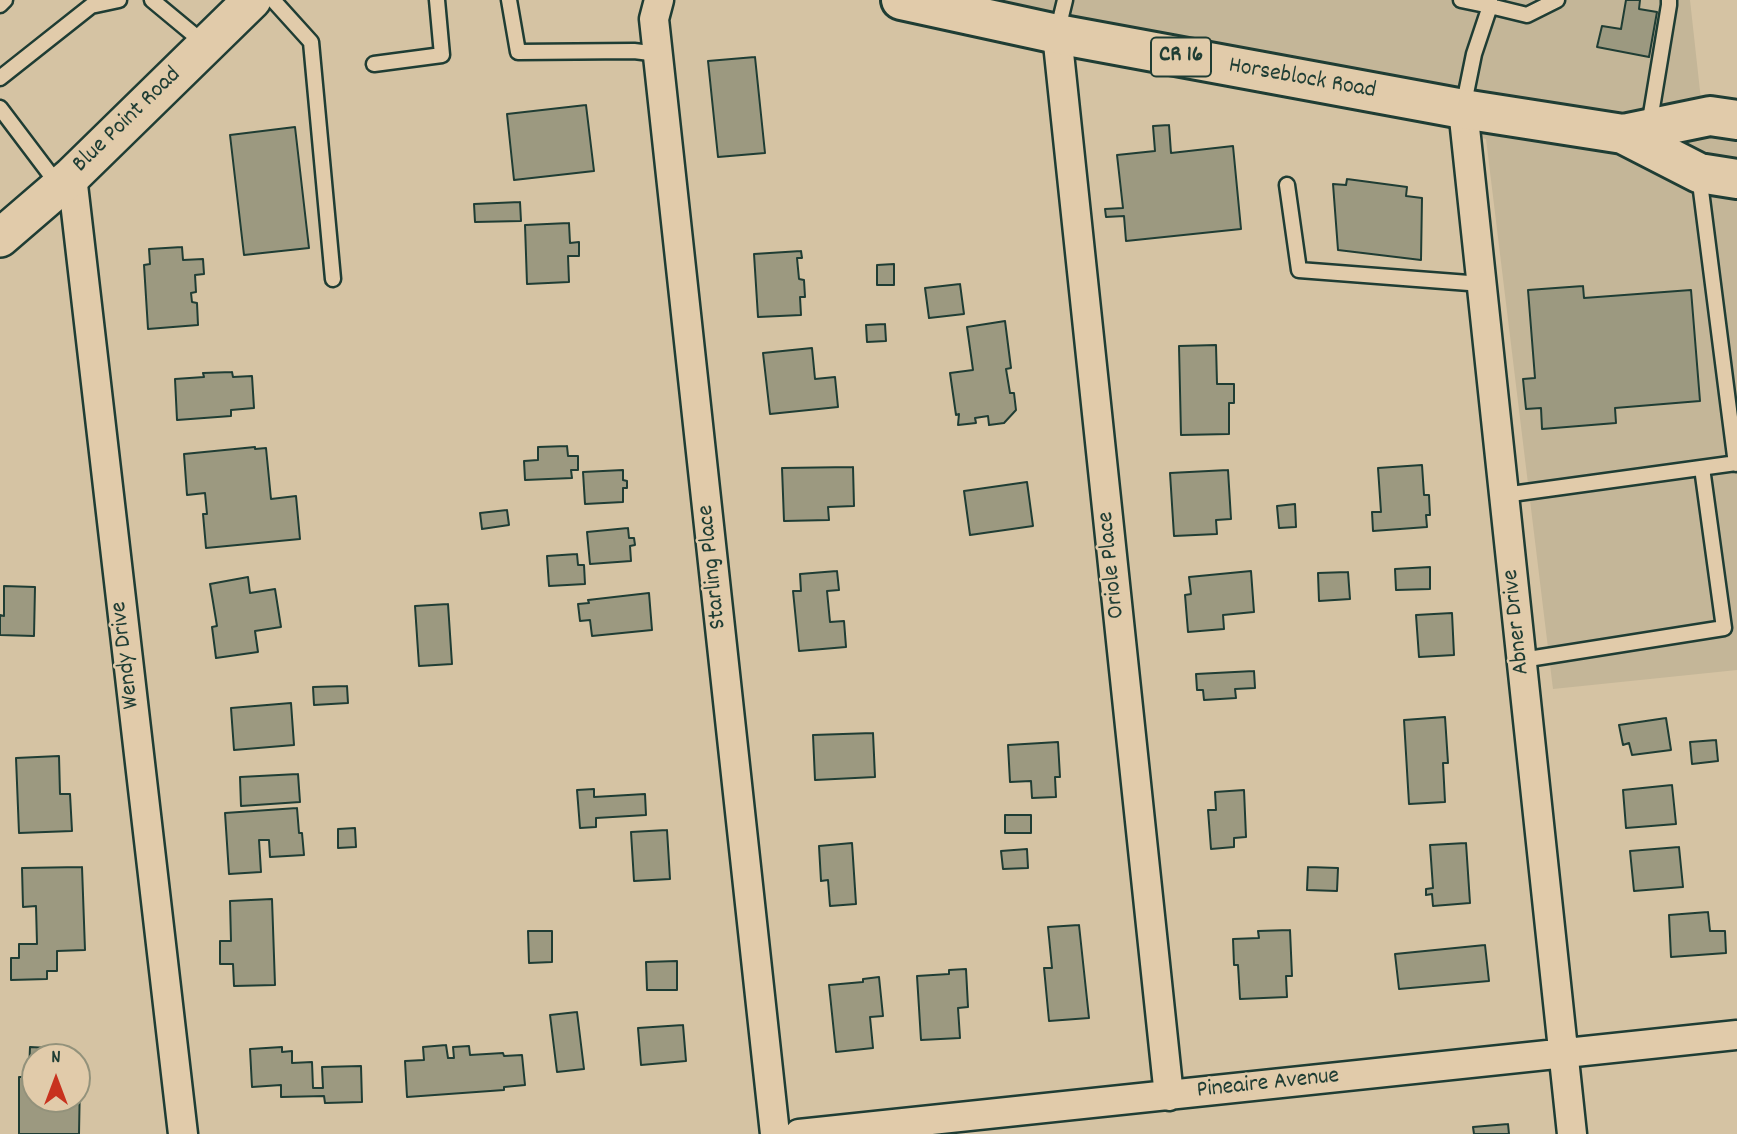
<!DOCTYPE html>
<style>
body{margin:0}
#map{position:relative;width:1737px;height:1134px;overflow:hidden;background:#d5c3a3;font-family:Dekko,sans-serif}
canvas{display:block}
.north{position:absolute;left:21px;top:1043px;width:70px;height:70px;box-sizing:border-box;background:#e1cbaa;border:2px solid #93927b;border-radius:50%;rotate:0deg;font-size:19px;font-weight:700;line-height:28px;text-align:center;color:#1f3d34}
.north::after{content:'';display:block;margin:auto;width:24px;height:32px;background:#c8321e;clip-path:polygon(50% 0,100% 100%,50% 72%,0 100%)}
</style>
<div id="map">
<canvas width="1737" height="1134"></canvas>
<div class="north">N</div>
</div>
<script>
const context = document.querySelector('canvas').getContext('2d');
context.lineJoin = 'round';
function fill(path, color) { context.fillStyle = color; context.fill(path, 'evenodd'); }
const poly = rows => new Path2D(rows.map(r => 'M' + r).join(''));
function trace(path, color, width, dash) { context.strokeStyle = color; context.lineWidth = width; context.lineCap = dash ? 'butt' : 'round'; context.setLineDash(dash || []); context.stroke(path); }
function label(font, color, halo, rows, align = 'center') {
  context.font = font + ' Dekko,sans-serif'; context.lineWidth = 5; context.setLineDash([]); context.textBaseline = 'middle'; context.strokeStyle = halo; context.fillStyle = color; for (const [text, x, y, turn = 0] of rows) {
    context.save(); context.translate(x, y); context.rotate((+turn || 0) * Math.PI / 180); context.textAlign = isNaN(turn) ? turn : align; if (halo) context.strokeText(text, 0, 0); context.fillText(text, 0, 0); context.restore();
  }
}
const built = poly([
 [985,0,1690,0,1702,109,1737,118,1737,670,1553,689,1486,139]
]);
const building = poly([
 [1626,0,1640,0,1639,9,1657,12,1649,57,1597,47,1602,26,1621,29,1626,0],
 [755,57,765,153,718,157,708,61,755,57],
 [586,105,594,171,514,180,507,114,586,105],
 [1169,125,1171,153,1233,146,1241,229,1126,241,1124,216,1106,217,1105,209,1123,208,1117,155,1155,151,1153,126,1169,125],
 [295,127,309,248,244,255,230,135,295,127],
 [1347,179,1407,187,1406,196,1422,198,1421,260,1338,250,1333,184,1346,185,1347,179],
 [520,202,521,221,475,222,474,204,520,202],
 [569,223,570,243,579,242,579,256,568,256,569,282,527,284,525,225,569,223],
 [182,247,183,260,203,259,204,274,195,275,196,292,191,293,192,302,197,303,198,325,148,329,144,265,150,264,149,249,182,247],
 [801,251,802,258,797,258,799,279,804,280,805,297,800,297,801,315,758,317,754,254,801,251],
 [894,264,894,285,877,285,877,265,894,264],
 [960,284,964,314,929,318,925,288,960,284],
 [1583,286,1584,298,1691,290,1700,401,1615,408,1616,423,1542,429,1541,408,1526,409,1523,379,1535,378,1528,290,1583,286],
 [1005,321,1011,368,1006,369,1010,393,1014,393,1016,410,1004,423,989,425,988,416,975,418,976,423,958,425,959,414,956,415,950,373,973,370,967,327,1005,321],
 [885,324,886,341,867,342,866,325,885,324],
 [1216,345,1217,384,1234,384,1234,403,1229,403,1229,434,1181,435,1179,346,1216,345],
 [812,348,815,379,835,377,838,407,770,414,763,353,812,348],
 [232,372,233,377,252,376,254,408,231,410,231,416,177,420,175,379,204,377,203,373,232,372],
 [567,446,568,456,578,456,578,470,571,470,572,478,525,480,524,461,538,460,538,447,567,446],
 [255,447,255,449,266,448,271,499,296,496,300,539,206,548,203,514,207,514,205,493,187,495,184,454,255,447],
 [1422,465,1424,495,1429,495,1430,515,1426,515,1427,527,1373,531,1372,512,1381,512,1378,468,1422,465],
 [853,467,854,506,828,507,829,520,784,521,782,468,853,467],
 [623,470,623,480,627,481,627,488,623,488,623,502,585,504,583,472,623,470],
 [1228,470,1231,519,1216,520,1217,534,1174,536,1170,473,1228,470],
 [1027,482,1033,526,970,535,964,491,1027,482],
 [1295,504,1296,527,1279,528,1277,506,1295,504],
 [507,510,509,525,482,529,480,513,507,510],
 [628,528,629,538,634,538,635,545,630,546,631,561,590,564,587,532,628,528],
 [577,554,578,565,584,565,585,584,549,586,547,556,577,554],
 [1430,567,1430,589,1396,590,1395,569,1430,567],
 [837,571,839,590,827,591,830,622,844,621,846,647,799,651,793,591,801,591,800,574,837,571],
 [1251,571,1254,612,1223,615,1224,629,1188,632,1185,595,1191,594,1189,577,1251,571],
 [1348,572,1350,599,1319,601,1318,573,1348,572],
 [248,577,250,593,275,589,281,627,255,631,258,652,216,658,212,627,217,626,210,584,248,577],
 [4,586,35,587,34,636,0,635,0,615,4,616,4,586],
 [649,593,652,630,592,636,590,620,580,621,578,604,589,603,588,600,649,593],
 [448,604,452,664,419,666,415,606,448,604],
 [1452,613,1454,655,1419,657,1416,615,1452,613],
 [1254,671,1255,688,1235,689,1236,698,1204,700,1203,690,1197,690,1196,674,1254,671],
 [347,686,348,703,314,705,313,687,347,686],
 [291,703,294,745,234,750,231,708,291,703],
 [1445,717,1448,763,1443,763,1445,802,1409,804,1404,720,1445,717],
 [1666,718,1671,750,1632,755,1629,743,1623,745,1619,725,1666,718],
 [873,733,875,777,815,780,813,735,873,733],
 [1716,740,1718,761,1692,764,1690,742,1716,740],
 [1058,742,1060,777,1055,777,1056,797,1032,798,1031,781,1010,782,1008,745,1058,742],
 [59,756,60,794,70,794,72,831,19,833,16,758,59,756],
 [298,774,300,802,241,806,240,777,298,774],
 [1672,785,1676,824,1626,828,1623,790,1672,785],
 [594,789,594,797,645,794,646,815,596,818,596,827,580,828,577,790,594,789],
 [1244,790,1246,837,1234,838,1234,847,1211,849,1208,810,1216,810,1215,792,1244,790],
 [297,808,299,833,302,833,304,855,270,857,269,840,259,840,261,872,229,874,225,813,297,808],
 [1005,815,1031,815,1031,833,1005,833,1005,815],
 [355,828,356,847,338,848,338,829,355,828],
 [667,830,670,879,634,881,631,832,667,830],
 [852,843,856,904,830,906,828,880,821,881,819,846,852,843],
 [1466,843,1470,903,1433,906,1432,894,1426,895,1426,889,1433,888,1430,845,1466,843],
 [1679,847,1683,887,1634,891,1630,851,1679,847],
 [1027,849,1028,868,1003,869,1001,851,1027,849],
 [82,867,85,950,57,951,57,971,47,971,47,979,11,980,11,958,19,958,19,944,37,944,36,906,23,907,22,868,82,867],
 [1308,867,1338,868,1337,891,1307,890,1308,867],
 [272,899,275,985,234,986,233,964,220,964,220,941,231,941,230,901,272,899],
 [1708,912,1710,931,1725,931,1726,953,1671,957,1669,915,1708,912],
 [1079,925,1089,1018,1049,1021,1044,968,1052,968,1048,927,1079,925],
 [1290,930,1292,976,1286,976,1287,997,1240,999,1238,965,1234,965,1233,939,1259,938,1258,931,1290,930],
 [528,931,552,931,552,962,529,963,528,931],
 [1485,945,1489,981,1399,989,1395,954,1485,945],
 [677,961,677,990,647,990,646,962,677,961],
 [966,969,968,1007,958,1008,960,1038,921,1040,917,976,949,974,949,970,966,969],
 [879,977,883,1016,870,1017,873,1048,836,1052,829,985,863,982,863,979,879,977],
 [577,1012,584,1069,557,1072,550,1015,577,1012],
 [683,1025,686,1061,641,1065,638,1028,683,1025],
 [446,1045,448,1058,454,1058,453,1047,469,1046,470,1055,503,1053,504,1056,522,1055,525,1085,504,1087,504,1090,407,1097,405,1061,424,1060,423,1047,446,1045],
 [30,1047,68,1049,67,1057,35,1057,35,1072,29,1072,30,1047],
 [282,1047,282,1052,292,1051,292,1063,312,1062,313,1088,323,1088,322,1067,361,1066,362,1102,325,1103,324,1096,281,1097,281,1085,252,1087,250,1049,282,1047],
 [19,1077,35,1077,35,1099,77,1099,77,1078,80,1078,79,1134,19,1134,19,1077],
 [1508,1124,1509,1134,1474,1134,1473,1127,1508,1124]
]);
const service = poly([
 [152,0,205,44],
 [273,0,311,42,333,279],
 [509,0,518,52,634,51,658,54],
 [1461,0,1490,6,1474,54,1463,108],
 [1490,0,1490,6,1527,15,1557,0],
 [0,5,5,0],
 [1057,33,1065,0],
 [374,64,442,55,437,0],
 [0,78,91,6,119,0],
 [0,108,59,186],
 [1649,126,1669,5,1669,0],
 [1699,175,1736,464],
 [1287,185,1299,270,1482,284],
 [1504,495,1737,463],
 [1522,660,1724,628,1702,468]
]);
const minor = poly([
 [659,0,654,19,775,1134],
 [1057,34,1169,1096],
 [1463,109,1572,1134],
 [72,176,183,1134],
 [799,1134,1737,1035]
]);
const tertiary = poly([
 [0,238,72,176,252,0]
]);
const primary = poly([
 [901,0,1057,34,1463,109,1623,134,1699,173,1737,179],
 [1623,134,1710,116,1737,120]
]);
const shields = [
 [1181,57,60]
];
const shieldNames = [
 ["CR 16",1181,57]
];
const streetNames = [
 ["Horseblock Road",1302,80,10],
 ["Blue Point Road",128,121,-44],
 ["Oriole Place",1113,565,-96],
 ["Starling Place",714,567,-96],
 ["Abner Drive",1518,622,-96],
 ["Wendy Drive",127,655,-97],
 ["Pineaire Avenue",1268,1085,-6]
];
fill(built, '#c4b698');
fill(building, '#9c9980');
trace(building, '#1f3d34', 2);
trace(service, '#1f3d34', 19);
trace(minor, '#1f3d34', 33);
trace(tertiary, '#1f3d34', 42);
trace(primary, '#1f3d34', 44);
trace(service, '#e1cbaa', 14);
trace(minor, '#e1cbaa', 28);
trace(tertiary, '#e1cbaa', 37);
trace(primary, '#e1cbaa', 38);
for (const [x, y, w] of shields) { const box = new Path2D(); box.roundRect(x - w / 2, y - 19.5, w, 39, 5); context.fillStyle = '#e1cbaa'; context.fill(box); trace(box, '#1f3d34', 2); }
label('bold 23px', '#1f3d34', null, shieldNames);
label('24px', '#1f3d34', '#e1cbaa', streetNames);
</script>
